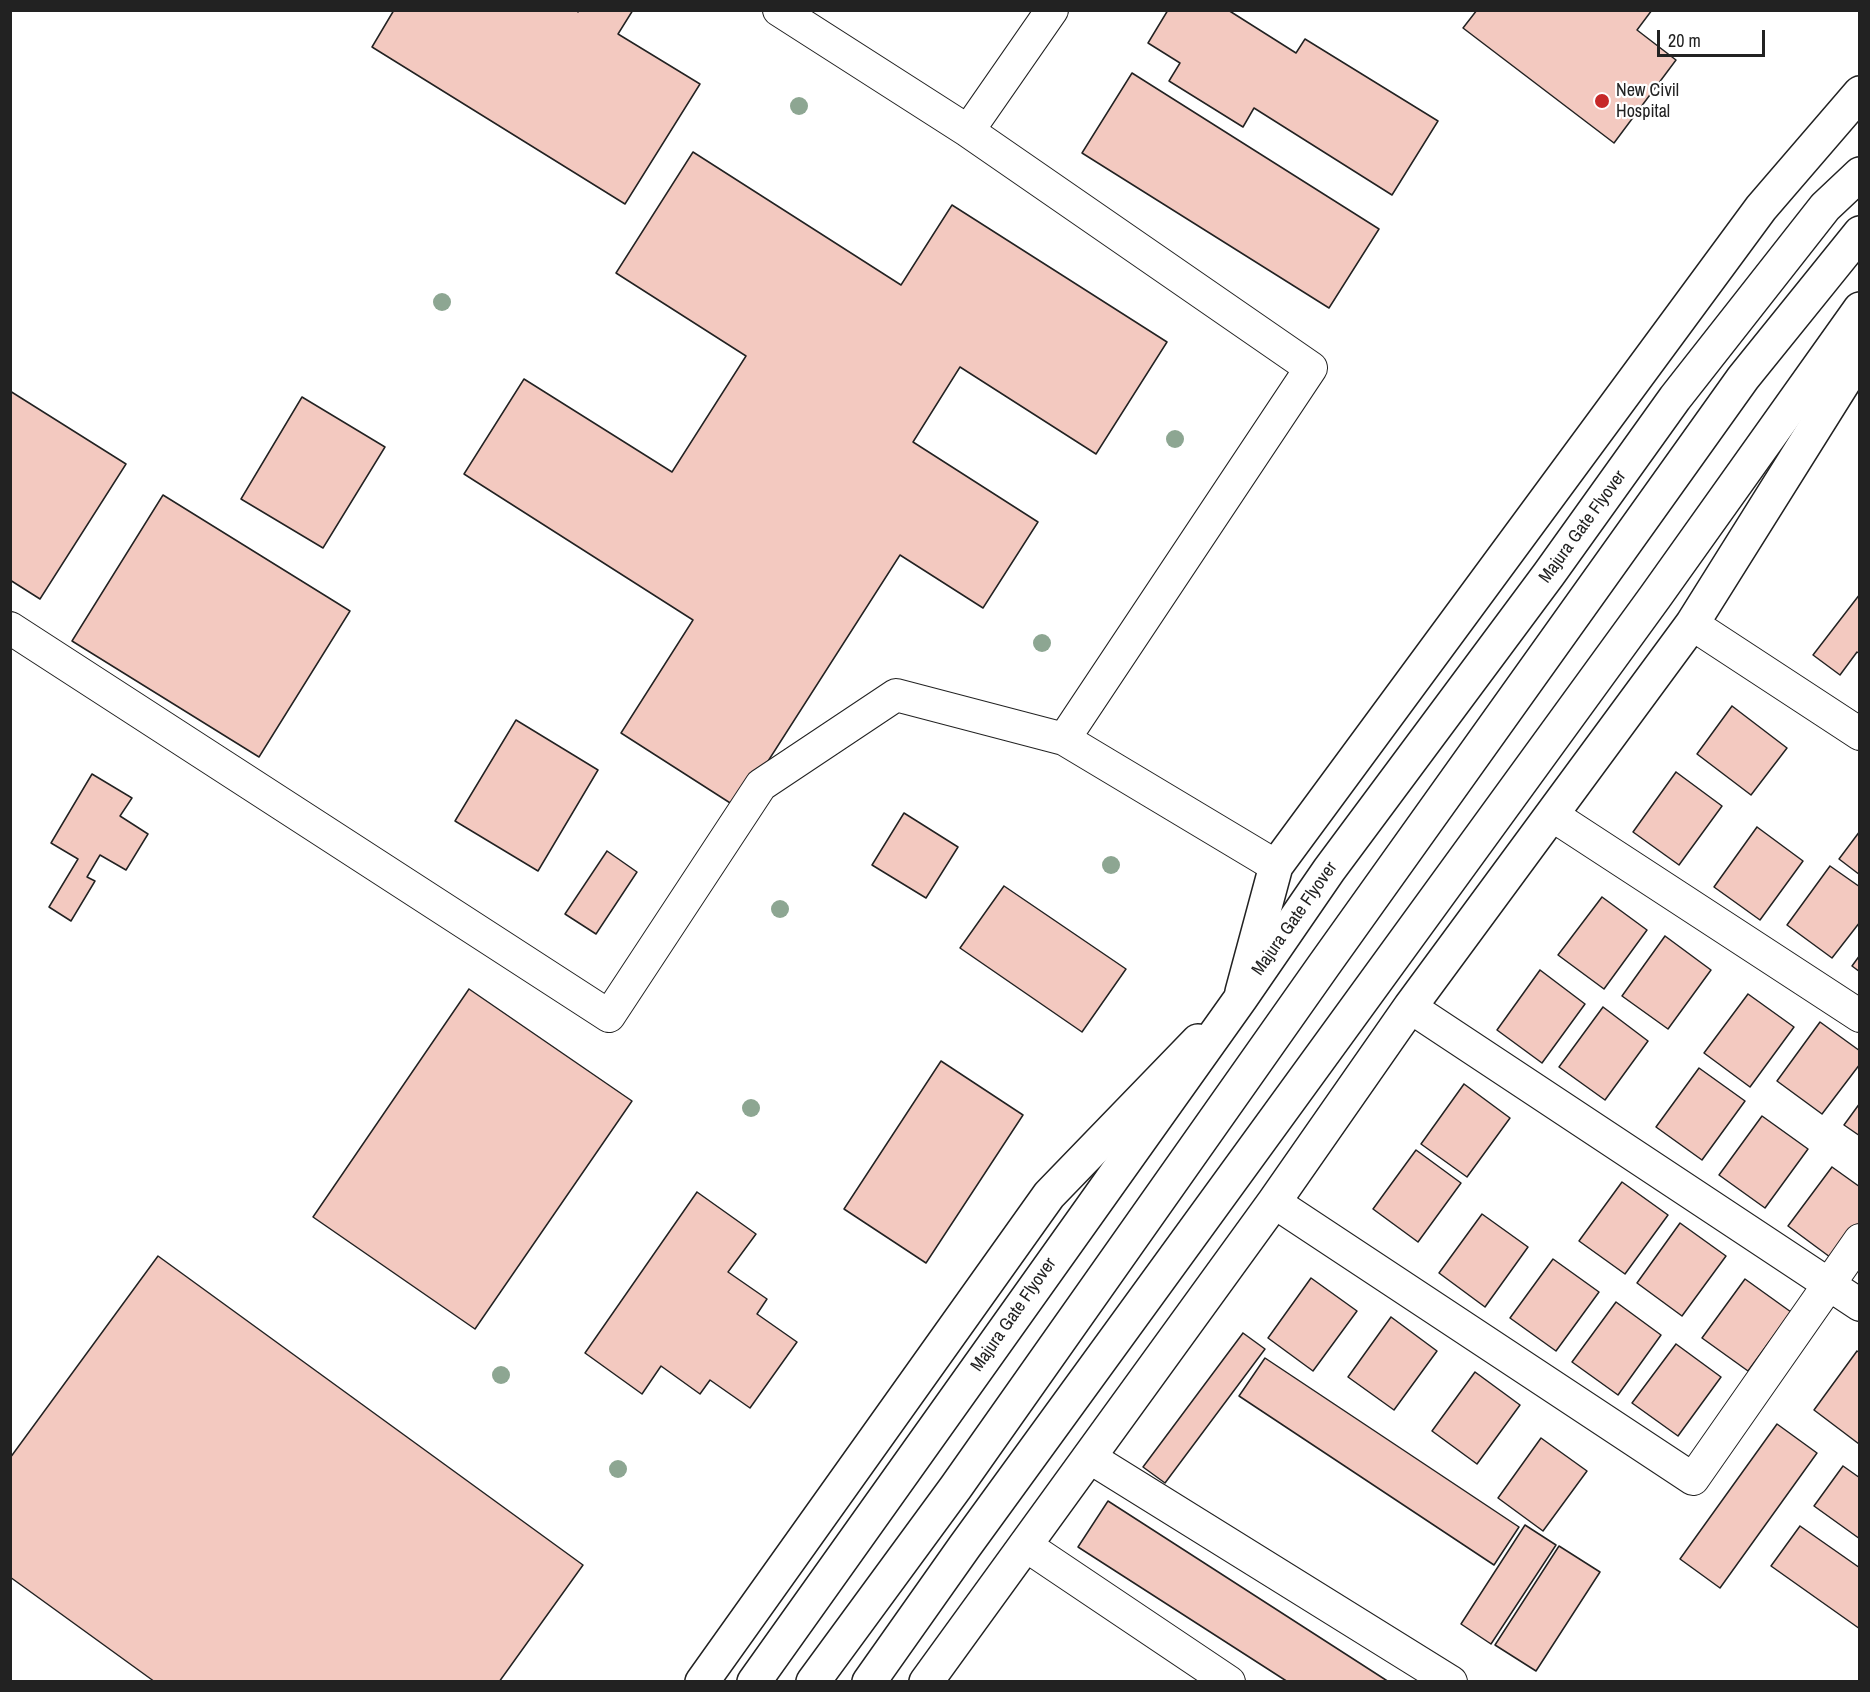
<!DOCTYPE html>
<style>
body{margin:0}
#map{position:relative;width:1870px;height:1692px;overflow:hidden;background:#fff;font-family:"Archivo Narrow",sans-serif}
canvas{display:block}
.frame{position:absolute;inset:0;border:12px solid #222;pointer-events:none}
.scale{position:absolute;left:1657px;top:30px;width:108px;height:27px;box-sizing:border-box;border:3px solid #222;border-top:0;padding-left:8px;font-size:18px;line-height:21px;white-space:nowrap;color:#222;-webkit-text-stroke:4px #fff;paint-order:stroke}
</style>
<div id="map">
<canvas width="1870" height="1692"></canvas>
<div class="frame"></div>
<div class="scale">20 m</div>
</div>
<script>
const context = document.querySelector('canvas').getContext('2d');
context.lineJoin = 'round';
function fill(path, color) { context.fillStyle = color; context.fill(path, 'evenodd'); }
const poly = rows => new Path2D(rows.map(r => 'M' + r).join(''));
function trace(path, color, width, dash) { context.strokeStyle = color; context.lineWidth = width; context.lineCap = dash ? 'butt' : 'round'; context.setLineDash(dash || []); context.stroke(path); }
function label(font, color, halo, rows, align = 'center') {
  context.font = font + ' "Archivo Narrow",sans-serif'; context.lineWidth = 4.5; context.setLineDash([]); context.textBaseline = 'middle'; context.strokeStyle = halo; context.fillStyle = color; for (const [text, x, y, turn = 0] of rows) {
    context.save(); context.translate(x, y); context.rotate((+turn || 0) * Math.PI / 180); context.textAlign = isNaN(turn) ? turn : align; if (halo) context.strokeText(text, 0, 0); context.fillText(text, 0, 0); context.restore();
  }
}
const building = poly([
 [394,10,575,10,578,12,579,10,633,10,618,34,700,84,625,204,372,47,394,10],
 [1168,10,1228,10,1296,53,1305,39,1438,121,1392,195,1254,108,1243,127,1169,81,1180,63,1148,43,1168,10],
 [1477,10,1652,10,1637,30,1676,60,1614,143,1463,28,1477,10],
 [1132,73,1379,229,1329,308,1082,153,1132,73],
 [693,152,901,285,952,205,1167,342,1096,454,960,367,913,442,1038,522,983,608,900,555,738,808,621,733,693,620,464,474,524,379,672,472,746,356,616,273,693,152],
 [10,391,126,464,40,599,10,580,10,391],
 [302,397,385,447,323,548,241,499,302,397],
 [163,495,350,611,259,757,72,641,163,495],
 [1860,594,1860,654,1857,652,1840,675,1813,655,1860,594],
 [1732,706,1787,748,1751,795,1697,754,1732,706],
 [516,720,598,770,538,871,455,821,516,720],
 [1676,772,1722,806,1679,865,1633,832,1676,772],
 [92,774,132,798,120,816,148,834,126,870,100,855,87,877,95,881,71,921,49,907,78,859,51,843,92,774],
 [904,813,958,847,926,898,872,865,904,813],
 [1757,827,1803,861,1760,920,1714,887,1757,827],
 [1860,831,1860,875,1839,859,1860,831],
 [607,851,637,872,596,934,565,914,607,851],
 [1830,866,1860,887,1860,922,1832,958,1787,925,1830,866],
 [1004,886,1126,969,1082,1032,960,948,1004,886],
 [1602,897,1647,930,1604,989,1558,955,1602,897],
 [1665,936,1711,970,1668,1029,1622,996,1665,936],
 [1860,955,1860,972,1852,966,1860,955],
 [1540,970,1585,1004,1542,1063,1497,1030,1540,970],
 [469,989,632,1101,475,1329,313,1217,469,989],
 [1748,994,1794,1027,1750,1087,1704,1053,1748,994],
 [1603,1007,1648,1041,1605,1100,1559,1067,1603,1007],
 [1820,1022,1860,1051,1860,1064,1822,1114,1777,1081,1820,1022],
 [941,1061,1023,1115,926,1263,844,1209,941,1061],
 [1699,1068,1745,1101,1702,1160,1656,1127,1699,1068],
 [1464,1084,1510,1118,1467,1177,1421,1144,1464,1084],
 [1860,1103,1860,1136,1844,1125,1860,1103],
 [1762,1116,1808,1149,1765,1208,1719,1175,1762,1116],
 [1416,1150,1461,1183,1418,1242,1373,1209,1416,1150],
 [1832,1167,1860,1187,1860,1225,1834,1260,1788,1226,1832,1167],
 [1622,1182,1668,1215,1625,1274,1579,1241,1622,1182],
 [697,1192,756,1234,728,1272,767,1299,757,1314,797,1342,750,1408,710,1380,700,1394,661,1366,642,1394,585,1353,697,1192],
 [1482,1214,1528,1247,1485,1307,1439,1273,1482,1214],
 [1680,1223,1726,1256,1682,1316,1637,1283,1680,1223],
 [158,1256,583,1565,499,1682,155,1682,10,1577,10,1458,158,1256],
 [1553,1259,1599,1292,1556,1351,1510,1318,1553,1259],
 [1311,1278,1357,1311,1313,1371,1268,1338,1311,1278],
 [1745,1279,1791,1312,1748,1371,1702,1338,1745,1279],
 [1616,1302,1661,1335,1618,1395,1572,1362,1616,1302],
 [1391,1317,1437,1351,1394,1410,1348,1377,1391,1317],
 [1243,1333,1265,1349,1165,1483,1143,1467,1243,1333],
 [1676,1344,1721,1377,1678,1436,1632,1403,1676,1344],
 [1857,1351,1860,1353,1859,1444,1814,1410,1857,1351],
 [1265,1358,1519,1527,1494,1565,1239,1396,1265,1358],
 [1475,1372,1520,1405,1477,1464,1432,1431,1475,1372],
 [1777,1424,1817,1453,1720,1588,1680,1559,1777,1424],
 [1541,1438,1587,1471,1543,1531,1498,1498,1541,1438],
 [1843,1466,1860,1478,1860,1539,1814,1506,1843,1466],
 [1108,1501,1389,1682,1288,1682,1078,1547,1108,1501],
 [1525,1525,1556,1545,1491,1644,1461,1624,1525,1525],
 [1800,1526,1860,1568,1860,1629,1771,1566,1800,1526],
 [1559,1546,1600,1572,1536,1671,1495,1645,1559,1546]
]);
const minor = poly([
 [779,10,968,131,1311,368,1064,739],
 [968,131,1052,10],
 [1692,624,1860,734],
 [10,628,609,1016,761,785,896,695,1064,739,1276,866],
 [1552,815,1860,1016],
 [1410,1007,1860,1305],
 [1274,1202,1693,1479,1860,1240],
 [1089,1457,1451,1682],
 [1025,1545,1229,1682]
]);
const tertiary = poly([
 [1242,992,1276,866,1761,208,1860,93],
 [702,1682,1049,1195,1198,1041],
 [926,1682,1274,1202,1410,1007,1692,624,1860,356]
]);
const trunk = poly([
 [754,1682,1241,998,1329,870,1549,574,1675,398,1825,207,1860,174],
 [813,1682,956,1487,1324,965,1743,378,1860,233],
 [869,1682,965,1546,1655,597,1860,309]
]);
const trees = [
 [799,106],
 [442,302],
 [1175,439],
 [1042,643],
 [1111,865],
 [780,909],
 [751,1108],
 [501,1375],
 [618,1469]
];
const markers = [
 [1602,101,8,"#c62828"]
];
const poiNames = [
 ["New Civil",1616,91],
 ["Hospital",1616,112]
];
const streetNames = [
 ["Majura Gate Flyover",1583,527,-54],
 ["Majura Gate Flyover",1295,919,-55],
 ["Majura Gate Flyover",1014,1315,-55]
];
fill(building, '#f3c9c0');
trace(building, '#222', 1.5);
trace(minor, '#222', 34);
trace(tertiary, '#222', 36);
trace(trunk, '#222', 36);
trace(minor, '#fff', 32);
trace(tertiary, '#fff', 33);
trace(trunk, '#fff', 33);
context.fillStyle = '#8da692';
for (const [x, y] of trees) { context.beginPath(); context.arc(x, y, 9, 0, 2 * Math.PI); context.fill(); }
for (const [x, y, r, color] of markers) { const dot = new Path2D(); dot.arc(x, y, r, 0, 2 * Math.PI); context.fillStyle = color; context.fill(dot); trace(dot, '#fff', 2); }
label('18px', '#222', '#fff', poiNames, 'left');
label('18px', '#222', '#fff', streetNames);
</script>
